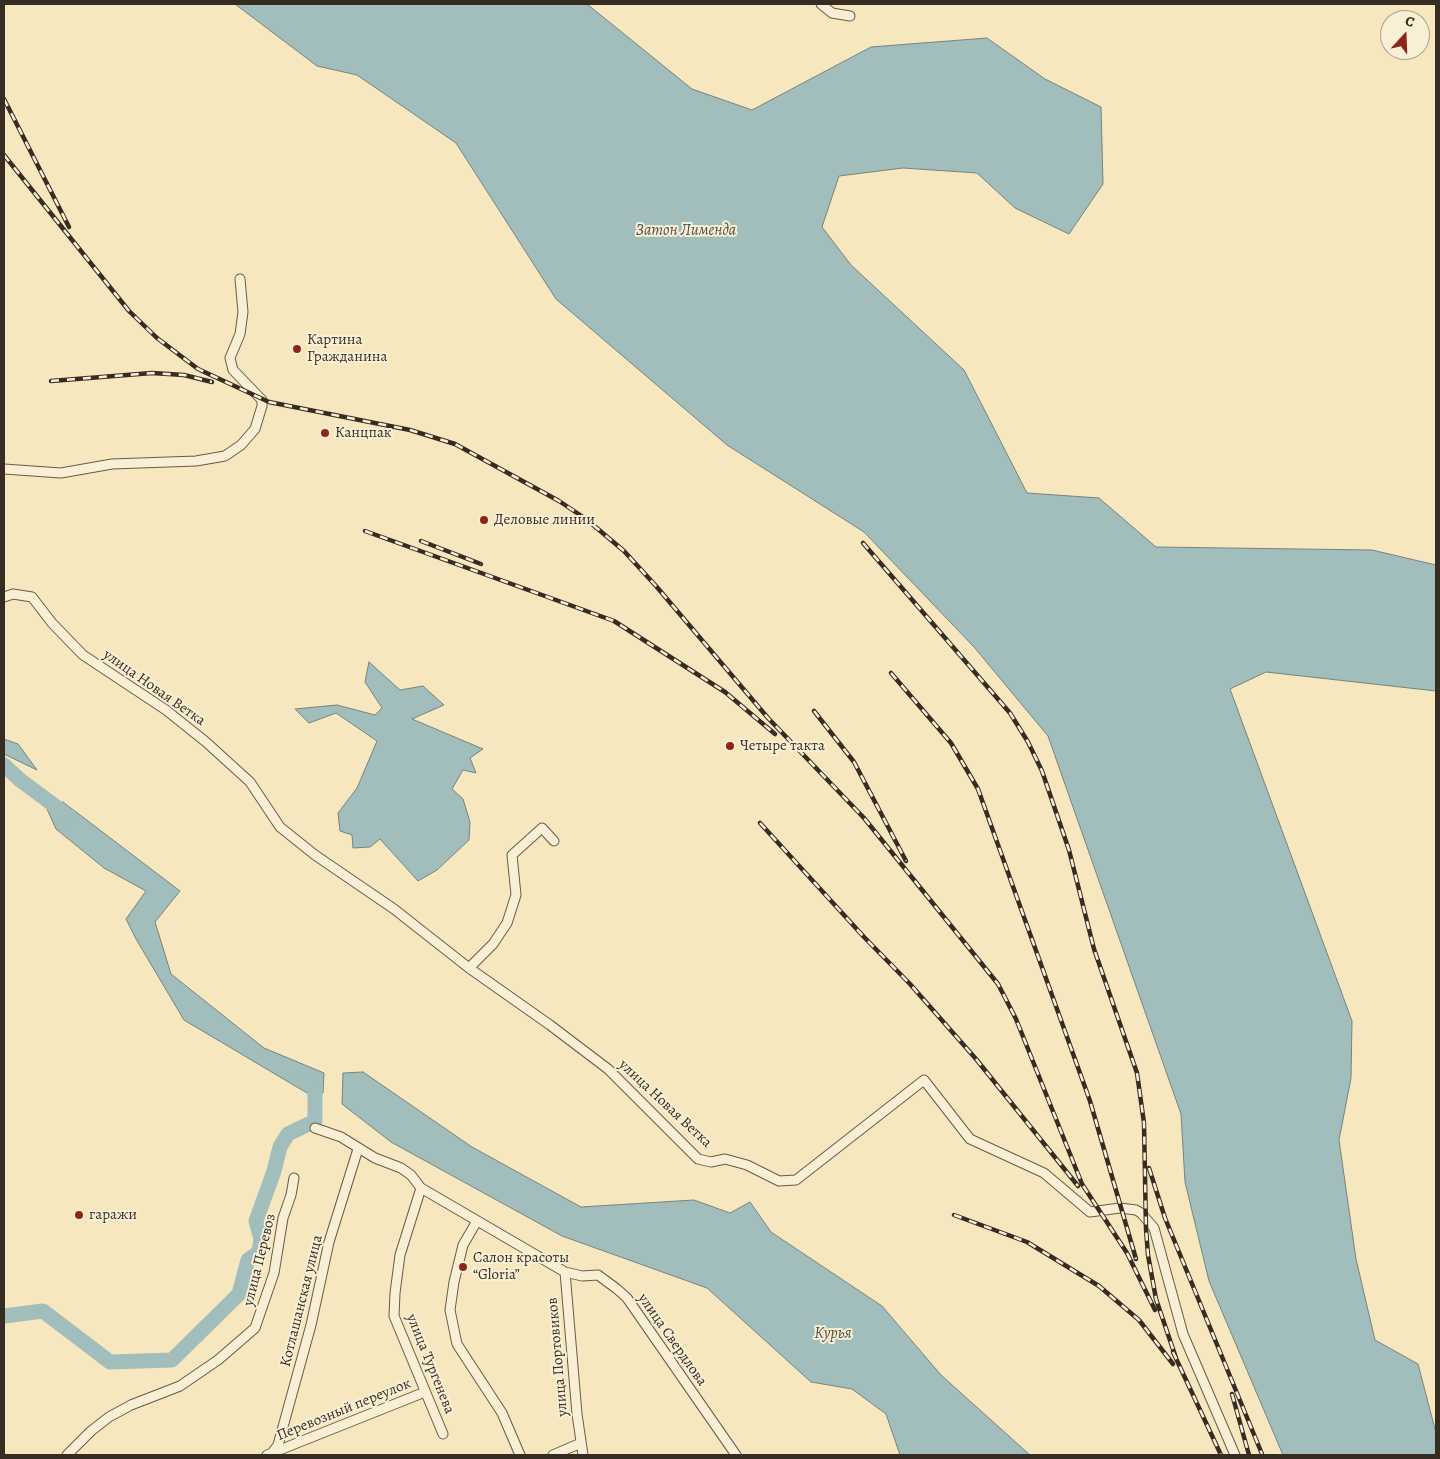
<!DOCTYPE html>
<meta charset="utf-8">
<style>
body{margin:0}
#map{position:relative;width:1440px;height:1459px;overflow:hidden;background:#f6e7bf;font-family:Alegreya,serif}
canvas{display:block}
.frame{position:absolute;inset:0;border:5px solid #362c22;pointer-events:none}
.north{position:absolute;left:1380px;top:10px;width:50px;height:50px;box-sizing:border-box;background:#f9efd5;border:1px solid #aba18d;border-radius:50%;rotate:20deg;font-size:14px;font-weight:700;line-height:20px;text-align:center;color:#362c22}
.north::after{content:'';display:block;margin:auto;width:18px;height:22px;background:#8f2418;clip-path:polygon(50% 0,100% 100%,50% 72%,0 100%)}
</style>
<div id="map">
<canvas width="1440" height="1459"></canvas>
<div class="frame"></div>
<div class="north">С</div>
</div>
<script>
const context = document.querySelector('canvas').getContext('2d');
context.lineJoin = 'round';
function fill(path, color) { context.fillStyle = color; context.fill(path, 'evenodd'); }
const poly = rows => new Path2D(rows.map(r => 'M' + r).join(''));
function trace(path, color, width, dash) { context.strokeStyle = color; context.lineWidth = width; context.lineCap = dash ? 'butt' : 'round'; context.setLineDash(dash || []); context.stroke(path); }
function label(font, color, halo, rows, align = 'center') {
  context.font = font + ' Alegreya,serif'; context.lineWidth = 4; context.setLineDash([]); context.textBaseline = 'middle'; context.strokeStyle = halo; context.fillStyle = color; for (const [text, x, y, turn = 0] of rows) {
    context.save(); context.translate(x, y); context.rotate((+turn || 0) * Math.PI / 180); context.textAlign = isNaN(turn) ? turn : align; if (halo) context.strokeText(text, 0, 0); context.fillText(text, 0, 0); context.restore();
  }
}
const water = poly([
 [235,4,587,4,692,89,752,110,871,47,987,38,1045,79,1101,107,1103,184,1069,234,1015,208,977,173,903,168,839,176,822,227,851,265,964,370,1027,493,1099,498,1156,547,1372,550,1436,565,1436,691,1266,672,1230,689,1352,1021,1351,1078,1339,1140,1356,1259,1375,1340,1418,1364,1436,1433,1436,1455,1283,1455,1209,1281,1185,1182,1181,1114,1048,736,974,647,864,532,727,445,556,299,456,143,357,75,317,66,235,4],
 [369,662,400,690,423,686,444,705,412,719,483,749,470,758,476,773,463,770,452,789,463,799,470,822,469,840,437,870,418,881,380,839,370,847,353,848,352,835,340,831,338,813,357,788,377,741,336,713,309,723,295,709,337,705,375,715,382,708,365,682,369,662],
 [4,739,18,744,37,770,4,754,4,739],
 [63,802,180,891,155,922,171,974,264,1048,324,1073,323,1093,307,1093,184,1020,136,939,126,919,146,891,104,868,56,829,47,809,63,802],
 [363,1072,472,1147,581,1207,694,1200,730,1213,750,1202,771,1232,882,1306,941,1375,1030,1455,900,1455,886,1414,852,1389,811,1382,707,1288,562,1236,391,1142,342,1104,343,1073,363,1072]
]);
const river = poly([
 [4,765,20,780,70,817],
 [4,1316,43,1311,110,1362,172,1360,239,1294,248,1260,259,1252,261,1239,256,1221,274,1171,280,1147,288,1134,315,1121,315,1087,303,1080]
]);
const street = poly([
 [821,4,832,13,850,16],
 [4,469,61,473,112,464,196,461,225,456,241,445,255,429,262,406,262,400,233,370,230,358,240,334,243,312,240,279],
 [4,597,13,594,32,597,52,623,83,655,166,710,206,742,250,782,280,827,315,855,394,909,469,968,493,944,507,923,516,895,512,855,542,828,554,841],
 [469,968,550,1025,608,1069,698,1159,711,1162,725,1159,747,1165,779,1181,796,1180,924,1080,970,1139,1044,1173,1090,1212,1120,1208,1136,1210,1141,1213,1154,1228,1183,1334,1235,1455],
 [315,1128,341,1137,375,1158,401,1168,411,1175,421,1188,565,1272,582,1276,598,1275,617,1289,627,1298,736,1455],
 [421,1188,400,1255,395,1293,394,1316,443,1434],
 [477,1221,463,1245,454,1282,450,1310,457,1344,502,1413,520,1455],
 [565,1272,577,1414,583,1455],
 [272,1453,425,1392],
 [67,1455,91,1431,109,1417,131,1405,180,1386,218,1360,255,1328,274,1273,283,1218,291,1195,294,1178],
 [267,1455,272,1453,278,1445,311,1325,329,1242,358,1149],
 [553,1455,581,1443]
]);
const rail = poly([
 [4,99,69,227],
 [4,155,129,311,157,338,198,369,269,402,410,430,455,444,559,501,586,519,624,551,656,586,768,718,864,818,998,984,1016,1019,1082,1184,1127,1253,1155,1310],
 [51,381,152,373,184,375,212,382],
 [365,531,614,621,725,692,775,734],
 [421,541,481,564],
 [863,543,1010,713,1028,742,1042,771,1069,850,1094,949,1137,1073,1144,1123,1146,1229,1148,1255,1156,1299,1176,1358],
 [891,673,951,743,978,789,1090,1101,1136,1259],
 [814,711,854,762,906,861],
 [760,823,864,937,910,984,976,1059,1078,1186],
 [1149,1168,1165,1218,1262,1454],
 [954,1215,1027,1242,1099,1286,1139,1320,1173,1364],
 [1173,1352,1221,1455],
 [1232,1394,1249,1455]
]);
const markers = [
 [297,349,5,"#8f2418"],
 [325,433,5,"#8f2418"],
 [484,520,5,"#8f2418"],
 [730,746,5,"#8f2418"],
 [79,1215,5,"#8f2418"],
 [463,1267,5,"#8f2418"]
];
const poiNames = [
 ["Картина",307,340],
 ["Гражданина",307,357],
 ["Канцпак",335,433],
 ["Деловые линии",494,520],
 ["Четыре такта",740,746],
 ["гаражи",89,1215],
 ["Салон красоты",473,1258],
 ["“Gloria”",473,1275]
];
const streetNames = [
 ["улица Новая Ветка",154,688,35],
 ["улица Новая Ветка",665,1104,43],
 ["улица Перевоз",260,1260,-76],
 ["Котлашанская улица",302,1301,-76],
 ["улица Свердлова",672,1340,55],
 ["улица Портовиков",558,1357,-95],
 ["улица Тургенева",430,1364,68],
 ["Перевозный переулок",344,1410,-22]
];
const waterNames = [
 ["Затон Лименда",686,231],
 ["Курья",833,1334]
];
fill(water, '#a1bdbc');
trace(water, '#76837e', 1);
trace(river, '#a1bdbc', 15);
trace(street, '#665b49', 11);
trace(street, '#f9efd5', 9);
trace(rail, '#362c22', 4.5);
trace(rail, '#f9efd5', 2.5, [8]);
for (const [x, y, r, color] of markers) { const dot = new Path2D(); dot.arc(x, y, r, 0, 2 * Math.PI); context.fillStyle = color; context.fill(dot); trace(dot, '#f9efd5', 2); }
label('15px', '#362c22', '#f9efd5', poiNames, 'left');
label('15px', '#362c22', '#f9efd5', streetNames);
label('italic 16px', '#515048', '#f9efd5', waterNames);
</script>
